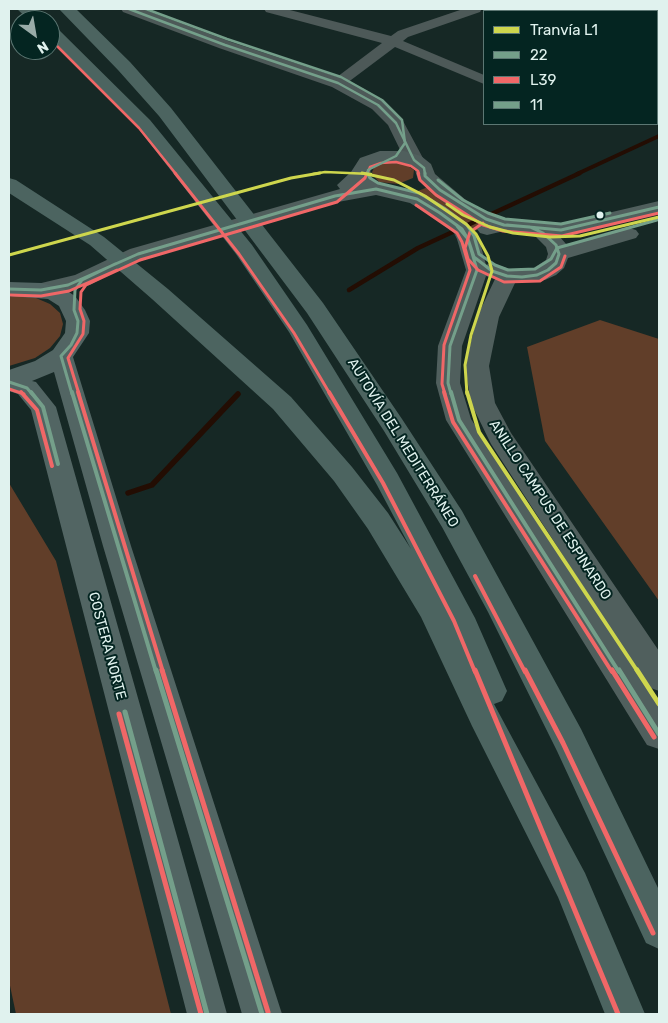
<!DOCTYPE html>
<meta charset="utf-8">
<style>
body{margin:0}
#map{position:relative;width:668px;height:1023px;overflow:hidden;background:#162825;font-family:Rubik,sans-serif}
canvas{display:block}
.frame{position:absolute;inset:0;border:10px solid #e0f2ee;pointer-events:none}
.legend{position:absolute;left:483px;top:10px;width:175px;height:115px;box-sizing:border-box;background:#042521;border:1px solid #5c7773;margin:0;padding:6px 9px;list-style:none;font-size:15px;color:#e0f2ee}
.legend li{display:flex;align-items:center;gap:10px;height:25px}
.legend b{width:25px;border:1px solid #5c7773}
.north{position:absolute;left:10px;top:10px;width:50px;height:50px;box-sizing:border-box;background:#042521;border:1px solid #5c7773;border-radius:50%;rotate:148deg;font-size:14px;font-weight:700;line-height:20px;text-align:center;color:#e0f2ee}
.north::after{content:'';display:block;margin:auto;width:18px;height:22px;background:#99aba8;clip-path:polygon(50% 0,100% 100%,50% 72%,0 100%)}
</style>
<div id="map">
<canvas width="668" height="1023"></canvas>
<div class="frame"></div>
<ul class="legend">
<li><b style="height:6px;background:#ced64d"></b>Tranvía L1</li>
<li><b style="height:6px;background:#749f8a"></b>22</li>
<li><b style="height:6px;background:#f06767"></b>L39</li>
<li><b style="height:6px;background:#749f8a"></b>11</li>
</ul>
<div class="north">N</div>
</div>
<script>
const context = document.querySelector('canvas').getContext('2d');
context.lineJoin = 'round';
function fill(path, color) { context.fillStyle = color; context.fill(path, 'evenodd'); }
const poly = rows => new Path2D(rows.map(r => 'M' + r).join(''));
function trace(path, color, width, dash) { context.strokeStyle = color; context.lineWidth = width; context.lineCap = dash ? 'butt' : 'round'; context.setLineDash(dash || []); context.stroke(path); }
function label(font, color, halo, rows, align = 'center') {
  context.font = font + ' Rubik,sans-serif'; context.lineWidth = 4; context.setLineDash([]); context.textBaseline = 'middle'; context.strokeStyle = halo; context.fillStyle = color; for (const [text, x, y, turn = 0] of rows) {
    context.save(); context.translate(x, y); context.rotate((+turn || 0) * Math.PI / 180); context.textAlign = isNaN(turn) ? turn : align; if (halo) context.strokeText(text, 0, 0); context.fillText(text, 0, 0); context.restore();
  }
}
const green = poly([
 [384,162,405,164,414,170,413,178,398,184,379,182,373,175,372,172,374,168],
 [428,187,490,224,470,233,413,193],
 [20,296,36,298,50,304,60,313,63,324,60,336,50,348,35,358,9,366,9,297],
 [600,320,659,339,659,601,545,441,527,347],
 [9,483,56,561,171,1014,16,1014,9,981]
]);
const streamFar2 = poly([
 [577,174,659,136]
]);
const streamFar1 = poly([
 [349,290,418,248,580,173]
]);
const stream = poly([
 [128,493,152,485,238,394]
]);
const minor = poly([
 [264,9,286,9,391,36,398,31,463,9,482,9,480,12,408,37,403,41,484,75,484,84,395,47,343,86,333,86,330,83,333,80,382,43,266,12,264,9],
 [657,37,659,37,659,45,657,45,657,37]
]);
const tertiary = poly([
 [121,9,143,9,231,42,344,79,360,87,384,101,402,119,424,160,421,164,414,166,407,164,388,125,372,109,332,87,219,48,123,12,121,9]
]);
const secondary = poly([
 [380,151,404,151,421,156,431,164,435,174,467,201,493,215,506,219,561,224,659,201,659,213,559,236,567,245,629,228,636,230,639,234,636,238,568,258,564,268,556,275,545,280,515,283,499,317,489,366,495,403,511,433,659,651,659,691,648,687,491,444,471,403,465,366,477,317,495,279,486,276,462,346,460,383,471,419,659,706,659,749,647,745,446,420,436,383,438,346,466,270,457,239,454,233,433,217,410,203,376,195,338,202,146,259,108,275,90,285,41,297,33,295,30,290,33,285,75,275,130,249,340,189,337,185,351,172,360,158,380,151],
 [382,163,407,164,415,170,418,180,433,194,453,209,481,224,477,229,480,233,487,235,504,231,527,233,536,237,546,247,548,254,546,260,532,269,522,270,510,269,491,263,486,265,479,239,469,225,424,195,383,185,373,179,370,174,371,169,382,163]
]);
const primary = poly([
 [9,282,41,283,64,289,75,296,85,310,90,321,89,333,73,357,131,546,282,1014,242,1014,103,546,54,372,32,381,36,382,56,407,227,1014,187,1014,31,410,18,394,9,391,9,370,35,361,53,350,65,333,66,321,59,306,48,299,9,296,9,282]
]);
const motorway = poly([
 [17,9,34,9,47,20,29,20,17,9],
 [59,9,76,9,130,62,171,108,323,303,402,419,462,511,581,729,659,890,659,949,646,943,557,751,488,612,442,527,384,431,307,313,159,116,118,70,59,9],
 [50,25,56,27,150,120,252,245,307,325,397,473,475,618,507,691,502,701,494,704,585,873,645,1014,605,1014,558,897,472,726,421,617,368,529,334,481,273,409,152,299,90,245,9,193,9,178,16,180,104,237,168,289,291,397,352,467,388,513,411,549,377,485,289,332,236,254,138,128,50,39,50,25]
]);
const bus1Far3 = poly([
 [129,9,225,45,338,83,378,105,396,123,414,160,424,168,425,174]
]);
const bus1Far2 = poly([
 [507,225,561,230,659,207],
 [9,289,41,290,68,285,138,254,335,196,376,189,417,199,440,213,462,229,468,239,474,257,492,271,507,276,522,277,537,275,548,270,556,263,559,254,556,245,543,233,530,227,504,225,486,219,440,190,425,176,425,173],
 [61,356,71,345,77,333,78,321,74,310,75,290,82,280,115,264],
 [61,356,72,394],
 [9,382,27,388,32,394],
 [451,394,448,383,450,346,477,270,468,239,457,226]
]);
const bus1Far1 = poly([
 [31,392,43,407,58,464],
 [72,392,156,672],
 [451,392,459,420,619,672]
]);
const bus1 = poly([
 [156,670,262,1014],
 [619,670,659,734],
 [125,712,207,1014]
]);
const bus2Far3 = poly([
 [50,39,139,128,176,174],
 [367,174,370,167,381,163,396,162,411,166,418,171,419,174]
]);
const bus2Far2 = poly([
 [175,173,239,254,294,333,330,394],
 [418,173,420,180,436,195,483,225,503,231,562,236,659,213],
 [416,205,457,233,462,242,470,270,444,345,442,384,445,394],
 [483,223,470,232,465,248,468,259,478,270,504,282,540,281,561,267,565,256],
 [9,295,41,296,69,291,117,270],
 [9,389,24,394],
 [79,394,68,358,83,334,84,321,80,309,81,292,86,285,140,260,337,202,365,178,367,173]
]);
const bus2Far1 = poly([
 [21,392,37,410,52,466],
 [78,392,163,672],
 [329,392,383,483,454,621,475,672],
 [444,392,453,422,612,672],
 [475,576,525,672]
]);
const bus2 = poly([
 [162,670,268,1012],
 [475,670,618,1014],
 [525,670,563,743,653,933],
 [612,670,654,737],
 [119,714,201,1014]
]);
const bus3Far1 = poly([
 [146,9,227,39,341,77,382,100,402,120,405,143,396,156,368,170,368,174]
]);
const bus3 = poly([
 [367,173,370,178,378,183,419,193,444,208,467,225,474,236,479,254,495,265,508,270,535,269,551,259,557,248,657,220],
 [438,180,463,200,488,213,505,219,561,224,610,213]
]);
const tram1Far3 = poly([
 [313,174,325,172,371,174]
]);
const tram1Far2 = poly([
 [362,173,394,180,425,196,466,224,476,234,488,256,492,271,471,335,465,365,467,394],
 [447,204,463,215,490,227,513,233,550,237,580,236,659,217],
 [9,255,291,178,320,173]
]);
const tram1Far1 = poly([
 [467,392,479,432,638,672]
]);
const tram1 = poly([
 [637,670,659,704]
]);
const markers = [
 [600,215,4.5,"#e0f2ee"]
];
const streetNames = [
 ["AUTOVÍA DEL MEDITERRÁNEO",403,443,58],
 ["ANILLO CAMPUS DE ESPINARDO",550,510,57],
 ["COSTERA NORTE",107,646,75]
];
fill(green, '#613e29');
trace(streamFar2, '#230d03', 4);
trace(streamFar1, '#230d03', 4.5);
trace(stream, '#230d03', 5.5);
fill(minor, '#4d5958');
fill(tertiary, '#4d5958');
fill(secondary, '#505f5d');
fill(primary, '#526563');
fill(motorway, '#4c6460');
trace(bus1Far3, '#749f8a', 2.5);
trace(bus1Far2, '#749f8a', 3);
trace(bus1Far1, '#749f8a', 4);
trace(bus1, '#749f8a', 5);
trace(bus2Far3, '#f06767', 2.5);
trace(bus2Far2, '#f06767', 3);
trace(bus2Far1, '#f06767', 4);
trace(bus2, '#f06767', 5);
trace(bus3Far1, '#749f8a', 2.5);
trace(bus3, '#749f8a', 3);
trace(tram1Far3, '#ced64d', 2.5);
trace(tram1Far2, '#ced64d', 3);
trace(tram1Far1, '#ced64d', 4);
trace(tram1, '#ced64d', 5);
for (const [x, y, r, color] of markers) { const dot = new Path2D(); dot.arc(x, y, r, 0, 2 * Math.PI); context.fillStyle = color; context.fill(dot); trace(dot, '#042521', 2); }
label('14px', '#e0f2ee', '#042521', streetNames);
</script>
